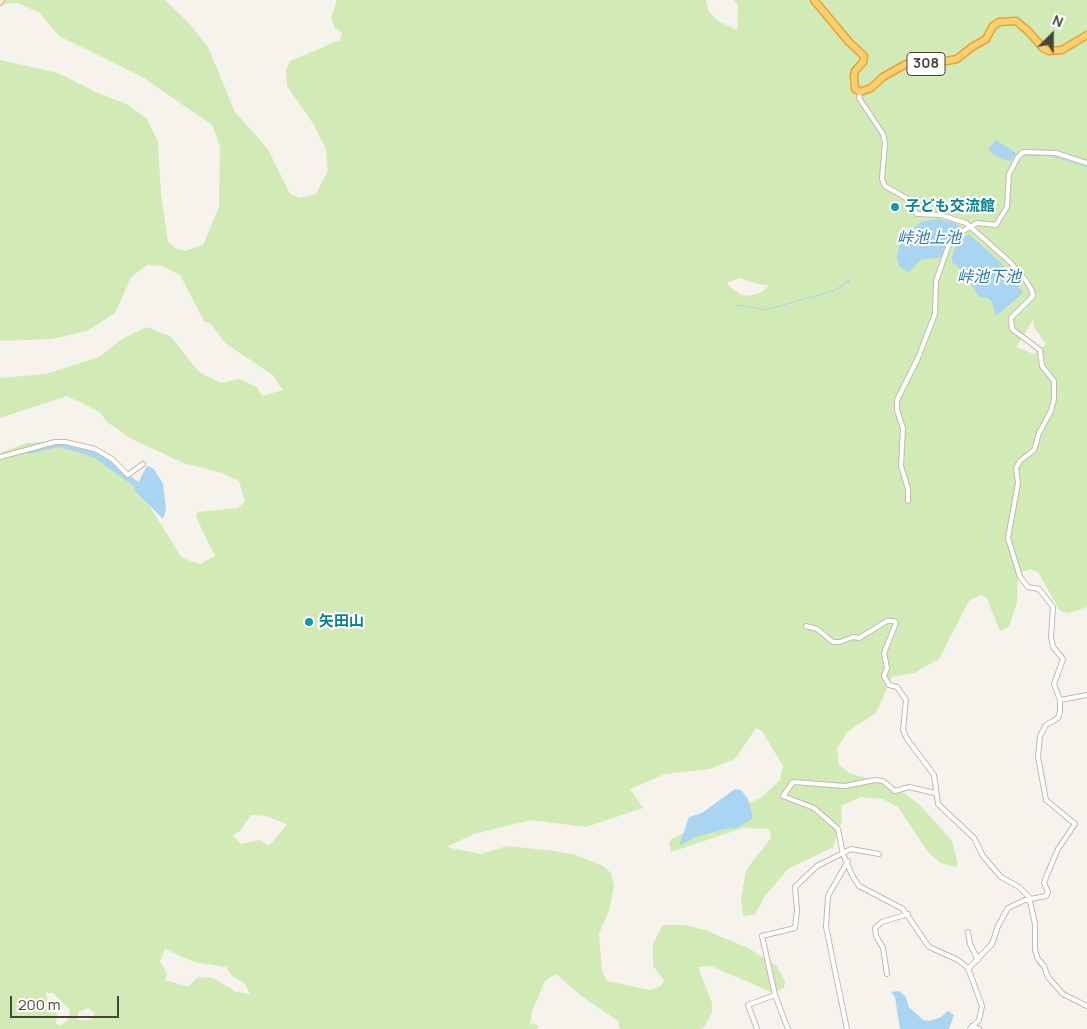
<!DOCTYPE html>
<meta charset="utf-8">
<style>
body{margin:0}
#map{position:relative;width:1087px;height:1029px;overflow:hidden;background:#f6f3ec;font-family:Manrope,sans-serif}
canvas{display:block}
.north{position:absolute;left:1027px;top:10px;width:50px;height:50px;-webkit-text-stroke:4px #fff;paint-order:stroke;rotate:23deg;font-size:14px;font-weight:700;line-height:20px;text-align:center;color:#4b4439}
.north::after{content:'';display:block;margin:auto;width:18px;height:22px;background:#4b4439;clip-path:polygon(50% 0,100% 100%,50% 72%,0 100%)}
.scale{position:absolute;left:10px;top:996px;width:109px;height:22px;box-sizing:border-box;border:2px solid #4b4439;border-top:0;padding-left:6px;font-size:15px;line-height:18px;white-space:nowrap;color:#4b4439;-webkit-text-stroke:4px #fff;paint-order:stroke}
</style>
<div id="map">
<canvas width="1087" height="1029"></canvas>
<div class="north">N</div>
<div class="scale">200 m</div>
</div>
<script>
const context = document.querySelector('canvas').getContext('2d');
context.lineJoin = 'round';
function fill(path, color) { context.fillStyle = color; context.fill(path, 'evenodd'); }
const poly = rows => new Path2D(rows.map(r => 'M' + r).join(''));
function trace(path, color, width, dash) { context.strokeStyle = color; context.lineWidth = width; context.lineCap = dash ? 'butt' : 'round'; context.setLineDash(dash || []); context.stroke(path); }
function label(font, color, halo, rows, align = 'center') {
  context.font = font + ' Manrope,"Noto Sans JP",sans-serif'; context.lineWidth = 4; context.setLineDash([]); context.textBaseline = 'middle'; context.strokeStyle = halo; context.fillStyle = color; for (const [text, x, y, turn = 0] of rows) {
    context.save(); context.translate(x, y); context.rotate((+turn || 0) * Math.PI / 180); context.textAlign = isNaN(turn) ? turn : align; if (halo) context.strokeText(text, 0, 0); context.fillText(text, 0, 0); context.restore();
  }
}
const green = poly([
 [0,0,165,0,190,24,209,49,235,112,268,149,290,194,300,198,316,194,328,171,326,149,314,125,287,86,286,70,290,61,340,40,342,33,335,28,331,17,337,0,706,0,709,12,718,21,737,30,738,5,734,0,1087,0,1087,607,1069,613,1060,611,1038,572,1031,569,1018,573,1017,602,1009,627,1000,631,987,599,981,595,969,601,939,659,914,673,892,677,876,713,848,731,837,749,839,765,849,773,896,787,920,805,952,841,958,865,954,867,939,862,928,852,898,807,883,799,861,797,841,806,842,821,833,847,788,869,765,896,755,914,743,916,741,900,746,870,771,838,769,829,743,828,671,852,669,843,673,838,762,797,780,780,783,766,762,731,756,728,735,759,710,769,665,774,630,789,643,808,586,827,531,820,474,834,446,847,481,854,507,846,555,851,576,855,603,866,611,873,614,886,609,910,599,934,602,971,607,981,650,990,661,986,664,980,653,966,653,944,663,925,685,925,705,930,748,948,777,966,785,981,784,988,771,992,711,966,698,967,712,1003,712,1012,704,1027,700,1029,620,1029,618,1021,580,995,556,974,545,981,532,1012,529,1027,532,1023,539,1026,537,1029,0,1029,0,453,27,443,63,441,95,449,112,459,133,480,182,558,200,564,215,556,196,517,198,512,237,508,245,502,239,481,219,472,183,463,130,438,107,422,100,412,67,396,0,418,0,378,46,374,99,357,122,339,147,327,171,337,199,372,221,383,239,379,257,387,262,396,283,390,273,375,225,343,211,324,204,321,180,275,162,266,147,265,131,277,115,313,87,331,52,339,0,341,0,60,58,73,100,94,127,104,147,119,158,142,161,194,168,242,175,248,185,251,203,245,219,207,220,146,212,125,144,78,59,36,40,13,18,3,0,4],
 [739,278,758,284,769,286,760,293,749,296,740,294,730,287,727,283],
 [1033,320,1035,329,1046,344,1034,354,1016,347],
 [251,815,266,816,287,824,269,846,260,840,241,844,233,835,240,831],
 [165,949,194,962,226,967,232,976,245,984,250,994,236,992,213,978,198,977,188,987,165,980,167,974,160,961],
 [46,993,53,993,70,1010,68,1020,61,1025,56,1024,57,1014,47,999],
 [88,1008,95,1013,91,1020,77,1020,79,1012]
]);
const water = poly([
 [996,140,1016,153,1011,161,1004,160,990,152,989,148],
 [937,219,953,222,960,226,961,230,949,237,942,257,920,260,909,272,905,270,899,266,897,257,901,239,921,222],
 [969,234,1001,263,1023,293,996,316,992,302,988,298,979,297,964,272,952,262,952,256,957,243],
 [147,466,154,469,163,484,166,509,163,519,134,490],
 [735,789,741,790,748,799,753,818,737,828,724,829,695,837,679,846,689,817,702,813],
 [899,991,906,997,909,1007,923,1020,930,1021,941,1017,948,1011,954,1015,949,1029,900,1029,895,997,891,992]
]);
const stream = poly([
 [1023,156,1048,155,1087,167],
 [735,307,740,305,765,310,833,291,845,284,848,279,850,283,847,282],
 [1033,946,1037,963,1045,971],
 [1049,975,1064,992,1087,1004]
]);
const river = poly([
 [29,451,57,444,75,448,96,455,136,484]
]);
const street = poly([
 [860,92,859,98,883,134,885,143,882,179,885,186,906,198,917,214,941,215,966,223,1010,262,1027,282,1032,291,1033,296,1011,318,1012,329,1040,350,1042,366,1054,381,1054,399,1051,411,1039,433,1034,450,1020,461,1016,468,1018,483,1008,538,1020,577,1028,587,1039,589,1053,607,1051,637,1053,647,1063,659,1054,684,1060,700,1060,712,1058,718,1046,725,1040,736,1038,757,1046,800,1075,824,1058,849,1046,877,1044,883,1048,892,1046,896,1025,900,1008,908,998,926,992,944,968,969],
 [0,457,55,442,65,442,95,449,112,459,128,475,143,464],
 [908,501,908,489,901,466,903,428,897,410,897,400,918,358,935,314,936,281,948,247,954,236,977,223,996,225,1007,207,1009,174,1018,157,1023,152,1056,153,1087,163],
 [806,626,817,629,833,642,840,642,853,637,859,638,887,621,894,621,896,623,884,653,887,668,884,676,889,685,897,687,906,700,903,730,907,739,934,775,938,804,974,838,983,856,1001,877,1019,887,1029,897,1035,924,1035,950,1038,959,1044,966,1048,977,1063,994,1087,1006],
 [1060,700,1087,695],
 [935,793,909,787,895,791,883,781,875,780,845,786,793,782,783,796,814,808,838,829,843,854,852,875,859,886,903,909,929,947,958,960,968,968,982,1006,979,1020,970,1029],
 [968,932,970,944,978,960],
 [887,974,883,948,876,936,875,928,882,922,908,914],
 [972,1026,979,1029],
 [757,1029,748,1005,775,995],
 [788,1029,775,995,762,936,795,928,797,910,795,887,817,866,851,849,879,854],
 [847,1029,826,927,828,896,848,861]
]);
const secondary = poly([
 [0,2,1,0]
]);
const highway = poly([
 [814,0,849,42,864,56,863,62,855,71,854,76,855,89,860,92,871,88,883,77,906,64,924,65,957,59,972,47,986,39,993,26,999,22,1016,21,1029,32,1043,48,1049,51,1062,50,1087,35]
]);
const markers = [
 [895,207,5,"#0f9aa8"],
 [309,622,5,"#0f9aa8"]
];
const shields = [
 [926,64,38]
];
const shieldNames = [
 ["308",926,64]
];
const cultureNames = [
 ["子ども交流館",905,207],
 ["矢田山",319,622]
];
const waterNames = [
 ["峠池上池",929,239],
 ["峠池下池",989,278]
];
fill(green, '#d2eab5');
fill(water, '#a9d4f2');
trace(stream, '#a9d4f2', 1);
trace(river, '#a9d4f2', 6);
trace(street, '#c2bbae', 6);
trace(secondary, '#d6c79b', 8);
trace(highway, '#e0a43c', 9);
trace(street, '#fff', 4);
trace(secondary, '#fff3cd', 5);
trace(highway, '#ffcf6e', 6);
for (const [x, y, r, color] of markers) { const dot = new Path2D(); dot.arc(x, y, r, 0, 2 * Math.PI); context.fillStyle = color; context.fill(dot); trace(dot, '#fff', 2); }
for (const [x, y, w] of shields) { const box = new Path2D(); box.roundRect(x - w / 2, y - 11.5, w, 23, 4); context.fillStyle = '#fff'; context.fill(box); trace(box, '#4b4439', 1); }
label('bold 14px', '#4b4439', null, shieldNames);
label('bold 15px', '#0d838f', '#fff', cultureNames, 'left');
label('italic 16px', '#2e7ab2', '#fff', waterNames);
</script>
